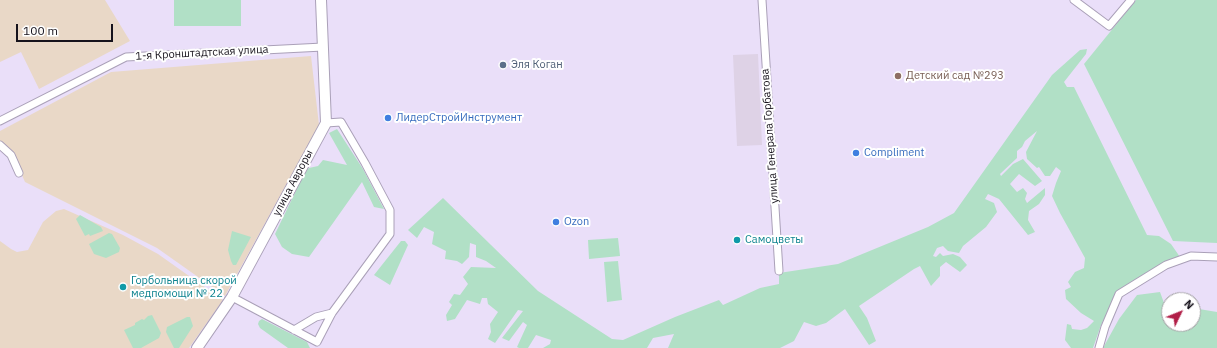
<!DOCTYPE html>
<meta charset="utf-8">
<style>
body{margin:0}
#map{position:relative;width:1217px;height:348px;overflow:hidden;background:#eadff9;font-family:"IBM Plex Sans",sans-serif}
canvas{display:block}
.north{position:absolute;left:1161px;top:292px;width:40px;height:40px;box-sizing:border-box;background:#fff;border:1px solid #a2a0a4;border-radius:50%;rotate:47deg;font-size:11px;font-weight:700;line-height:16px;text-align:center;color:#16121b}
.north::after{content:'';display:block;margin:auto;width:14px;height:18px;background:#b11e47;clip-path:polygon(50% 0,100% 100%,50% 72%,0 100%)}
.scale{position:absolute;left:16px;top:24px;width:97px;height:18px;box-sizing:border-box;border:2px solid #16121b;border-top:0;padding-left:5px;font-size:12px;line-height:14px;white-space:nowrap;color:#16121b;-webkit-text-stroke:3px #fff;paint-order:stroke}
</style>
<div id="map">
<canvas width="1217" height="348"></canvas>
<div class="north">N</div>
<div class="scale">100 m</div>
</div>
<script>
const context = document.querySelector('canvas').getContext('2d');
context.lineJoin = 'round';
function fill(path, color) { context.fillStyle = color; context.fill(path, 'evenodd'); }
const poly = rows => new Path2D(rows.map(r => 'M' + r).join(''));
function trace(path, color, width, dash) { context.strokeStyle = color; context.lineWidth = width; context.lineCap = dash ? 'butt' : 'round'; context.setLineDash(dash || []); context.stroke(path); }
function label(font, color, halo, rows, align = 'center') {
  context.font = font + ' "IBM Plex Sans",sans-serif'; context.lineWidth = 4; context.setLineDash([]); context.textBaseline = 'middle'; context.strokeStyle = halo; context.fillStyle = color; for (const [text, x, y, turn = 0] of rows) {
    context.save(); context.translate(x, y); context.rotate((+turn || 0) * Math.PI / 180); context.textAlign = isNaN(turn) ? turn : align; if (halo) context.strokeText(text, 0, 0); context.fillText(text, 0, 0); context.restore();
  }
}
const industrial = poly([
 [758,54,762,145,737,146,733,55]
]);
const medical = poly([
 [0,0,105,0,130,41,39,89,21,52,0,62],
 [311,56,319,125,225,296,157,248,25,182,13,155,0,144,0,131,111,72],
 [64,209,123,235,158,254,223,300,189,348,0,348,0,241,11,249,17,252,28,250,43,222,56,211]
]);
const green = poly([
 [174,0,241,0,241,26,174,26],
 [1136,0,1217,0,1217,243,1173,241,1084,64],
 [1087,49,1086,54,1064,82,1067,87,1074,87,1147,235,1159,236,1171,244,1180,257,1117,294,1101,325,1093,348,1071,348,1065,340,1067,324,1071,325,1072,329,1081,330,1087,328,1094,321,1081,313,1066,299,1065,290,1071,287,1068,282,1075,272,1084,268,1085,258,1060,213,1052,196,1056,183,1061,171,1056,167,1050,176,1045,176,1039,167,1037,168,1027,159,1026,152,1037,131,1025,141,1022,147,1017,151,1017,158,1000,174,1001,176,1013,164,1023,159,1042,181,1035,186,1019,174,1010,184,1017,192,1023,188,1027,193,1025,199,1027,203,1045,188,1045,195,1039,204,1029,211,1028,220,1035,232,1028,235,999,199,988,194,985,199,994,203,997,212,986,227,963,246,959,253,948,251,943,246,937,248,933,256,936,257,940,253,943,256,953,254,960,257,967,265,960,272,946,262,940,267,940,276,931,286,920,266,914,269,859,306,867,318,876,341,869,345,845,309,826,323,816,326,804,322,794,341,780,348,668,348,674,334,653,338,647,348,543,348,550,344,551,340,536,335,528,348,519,348,517,347,527,325,523,322,509,341,502,338,523,311,518,310,495,343,488,339,491,332,490,324,498,312,488,304,487,298,482,298,480,304,467,300,455,319,447,321,446,315,452,305,449,302,454,294,460,295,468,284,463,277,471,267,496,268,486,261,476,257,476,245,470,243,469,257,462,264,457,261,445,259,446,251,432,244,434,232,424,227,417,238,408,230,443,198,538,291,612,339,623,340,675,317,719,300,723,305,760,288,779,284,779,273,838,264,928,227,954,213,1052,75,1080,50],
 [337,129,363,169,384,209,374,207,362,182,309,257,292,254,282,247,275,234,306,170,309,168,318,166,323,160,347,165,329,133],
 [80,215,101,227,103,231,90,236,89,234,85,236,76,219],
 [232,231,251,237,236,265,233,265,231,261,228,250],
 [109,233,112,234,120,248,119,252,106,258,94,254,89,244],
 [618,238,620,256,589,259,588,240],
 [401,241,405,241,408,245,390,285,374,275],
 [618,261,622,300,607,302,604,262],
 [1160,292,1164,303,1169,304,1169,324,1193,324,1193,308,1217,312,1217,348,1103,348,1119,319,1137,295],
 [152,315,161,333,159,338,141,348,133,348,124,330,135,325,135,323,142,319,144,320,148,316],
 [187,317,190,317,193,326,179,348,174,348,166,332,167,327],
 [262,319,307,342,310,348,288,348,260,328,258,324,259,321]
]);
const street = poly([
 [762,0,779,271],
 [1074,0,1109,26,1131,0],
 [0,121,126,57,323,47],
 [0,145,11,155,19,173],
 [232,297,317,342,332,313,390,234,390,210,365,163,341,122,326,123],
 [294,330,316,317,332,313],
 [1099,348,1105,327,1119,294,1166,265,1191,256,1217,257]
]);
const secondary = poly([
 [197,348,232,297,326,123,321,0]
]);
const markers = [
 [503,65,4,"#5c6f8a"],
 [898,76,4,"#8d6e63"],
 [388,118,4,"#3f7fe0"],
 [856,153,4,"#3f7fe0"],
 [556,222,4,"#3f7fe0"],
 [737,240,4,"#0f9aa8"],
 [123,287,4,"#0f9aa8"]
];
const streetNames = [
 ["1-я Кронштадтская улица",202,53,-3],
 ["улица Генерала Горбатова",770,136,-94],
 ["улица Авроры",293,183,-62]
];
const serviceNames = [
 ["Эля Коган",511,65]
];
const educationNames = [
 ["Детский сад №293",906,76]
];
const shopNames = [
 ["ЛидерСтройИнструмент",396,118],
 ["Compliment",864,153],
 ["Ozon",564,222]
];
const cultureNames = [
 ["Самоцветы",745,240],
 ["Горбольница скорой",131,281],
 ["медпомощи № 22",131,294]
];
fill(industrial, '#ded2e6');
fill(medical, '#e9d8c7');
fill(green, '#b1e0c6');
trace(street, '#aaa0b8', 9);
trace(secondary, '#aaa0b8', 12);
trace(street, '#fff', 7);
trace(secondary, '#fff', 10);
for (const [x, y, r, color] of markers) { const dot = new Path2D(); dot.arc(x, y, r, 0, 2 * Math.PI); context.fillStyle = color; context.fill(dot); trace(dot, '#fff', 1.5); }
label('11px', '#16121b', '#fff', streetNames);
label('11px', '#4e5e75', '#fff', serviceNames, 'left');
label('11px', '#785e54', '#fff', educationNames, 'left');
label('11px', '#366cbe', '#fff', shopNames, 'left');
label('11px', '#0d838f', '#fff', cultureNames, 'left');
</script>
